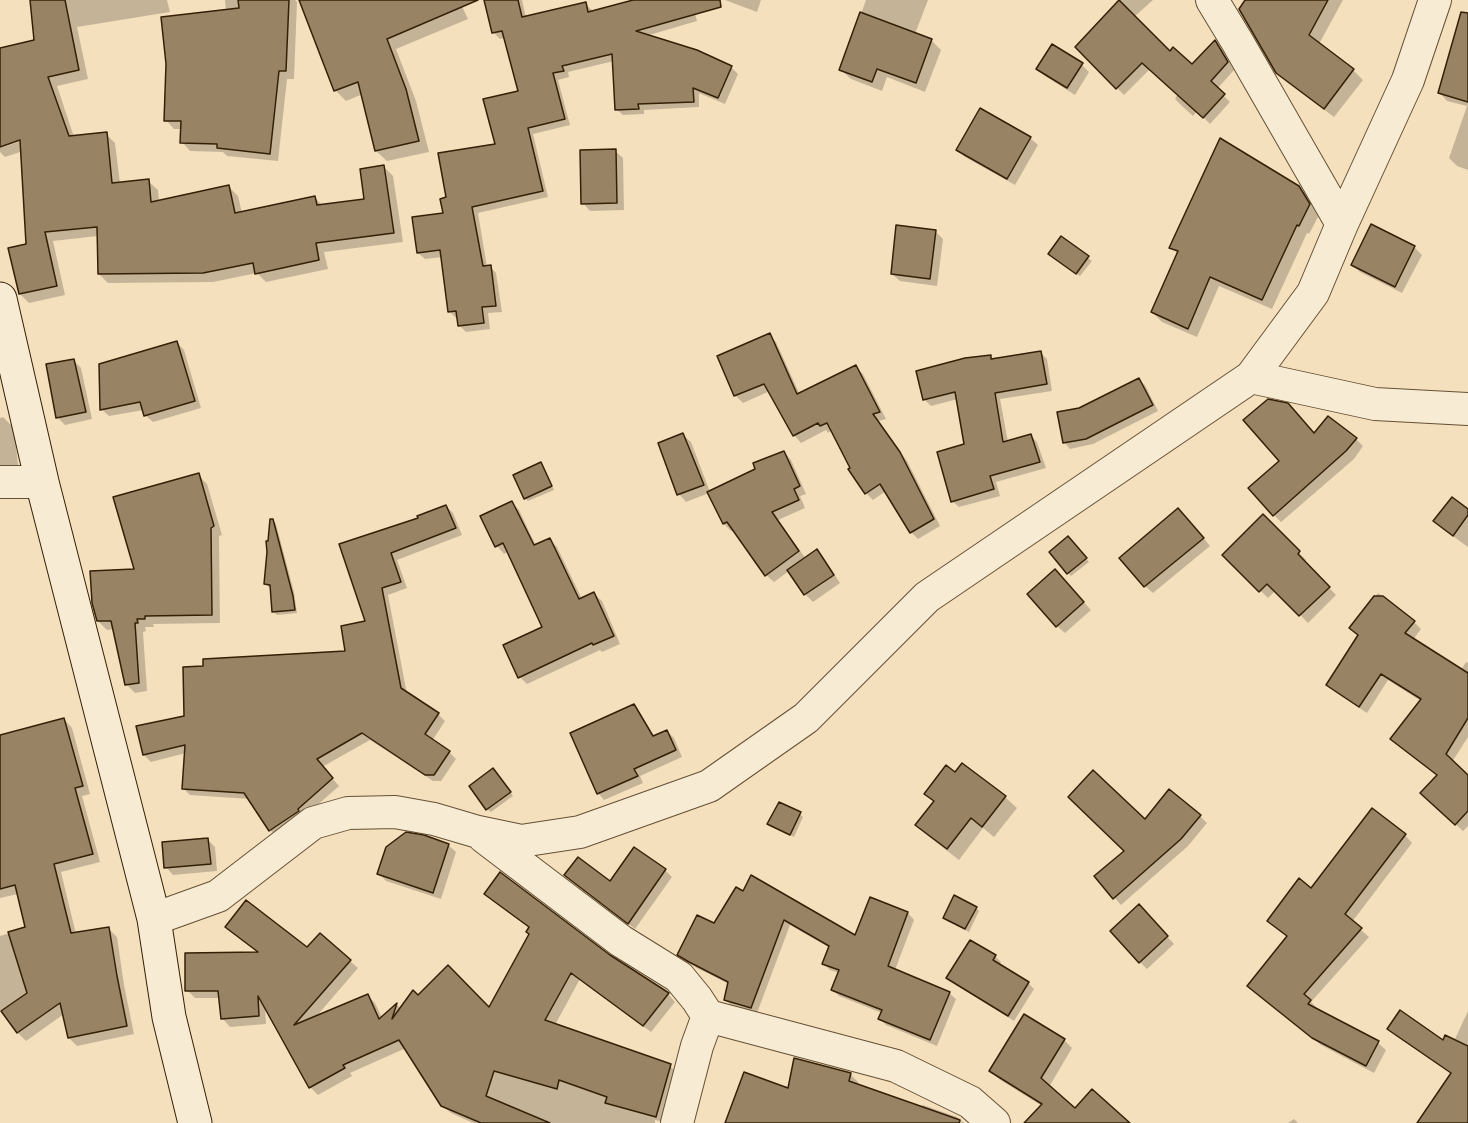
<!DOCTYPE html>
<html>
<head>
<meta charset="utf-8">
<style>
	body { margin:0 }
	canvas { display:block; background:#f5e0bd }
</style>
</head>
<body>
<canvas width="1468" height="1123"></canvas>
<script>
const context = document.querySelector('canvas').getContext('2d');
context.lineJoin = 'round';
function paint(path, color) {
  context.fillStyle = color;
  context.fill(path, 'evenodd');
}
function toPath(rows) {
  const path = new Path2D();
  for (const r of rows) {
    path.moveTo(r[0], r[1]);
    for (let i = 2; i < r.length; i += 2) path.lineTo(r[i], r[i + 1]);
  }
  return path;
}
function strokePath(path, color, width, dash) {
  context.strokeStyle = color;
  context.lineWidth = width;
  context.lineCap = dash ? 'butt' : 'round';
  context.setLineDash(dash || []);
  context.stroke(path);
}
const shadow = toPath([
	[31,0,167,0,170,12,77,27,88,79,57,86,74,137,106,134,115,143,120,183,148,181,158,190,159,202,229,187,238,196,242,213,315,198,323,206,366,200,384,167,393,176,403,242,324,252,328,269,266,282,257,273,213,282,108,283,99,274,98,236,53,241,65,295,29,303,20,294,28,245,23,151,5,157,0,152,0,148,28,139,27,136,0,145,0,49,36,42],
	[225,0,295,0,297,2,294,79,287,79,278,161,227,156,223,152,190,151,182,142,182,129,174,129,166,120,226,11],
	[300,0,459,0,468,19,396,49,416,101,429,152,387,161,376,151,363,94,346,101,335,90],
	[486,0,522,0,526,18,585,4,592,10,592,13,638,0,691,0,697,21,646,36,731,67,738,74,725,104,699,93,699,107,644,110,644,114,623,115,616,109,614,61,568,72,569,77,558,80,570,125,533,134,548,197,478,213,487,267,490,267,496,273,502,312,488,313,490,329,466,332,460,326,459,317,456,318,449,311,442,257,425,259,418,253,445,215,448,199,497,145,519,92,505,38,500,39,494,33],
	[725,0,761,0,757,12],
	[866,0,928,0,915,34,931,40,941,50,925,92,887,77,882,91,851,79,841,70],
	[1118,0,1153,0,1134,17,1170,53,1192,66,1216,43,1222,50,1234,70,1217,89,1230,102,1210,124,1197,111,1193,116,1182,106,1175,99,1178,94,1150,69,1124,95,1077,47,1119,1],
	[1244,0,1343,0,1319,44,1353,70,1363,80,1334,117,1287,82,1277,72,1246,1],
	[1468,27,1468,170,1457,166,1449,158,1467,106,1447,101,1440,93],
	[1082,65,1089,72,1075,95,1045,76,1037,69],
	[1030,138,1038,145,1015,185,965,157,958,150],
	[615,151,623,158,624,210,590,211,583,203],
	[1299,187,1309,197,1319,215,1309,234,1307,233,1272,309,1219,286,1197,337,1162,322,1152,312,1178,254,1171,247],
	[935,231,943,239,937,286,900,281,892,274],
	[1061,238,1092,261,1080,276,1053,257],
	[1414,247,1422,255,1402,293,1360,272,1352,265],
	[769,335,776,342,800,395,856,367,863,374,886,419,879,421,907,461,940,526,918,539,911,532,886,491,873,500,866,493,832,430,828,433,826,430,801,443,794,435,770,391,743,403,736,396,719,357],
	[176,342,184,350,201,408,153,422,145,415,144,410,109,416,101,409],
	[1040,352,1047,359,1052,391,1000,399,1008,442,1031,436,1037,442,1046,468,996,482,1000,496,959,507,952,501,965,445,958,399,931,406,925,400,917,372,990,357,993,360],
	[73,360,81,368,92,419,65,425,57,417],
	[1139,380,1145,385,1158,411,1093,444,1070,449,1065,443,1080,410],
	[3,417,14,428,19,473,0,475,0,418],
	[683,435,691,442,710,492,757,470,784,452,791,460,806,494,800,496,805,508,778,520,806,559,817,551,824,559,840,583,813,602,805,594,789,571,774,582,766,575,734,530,731,531,724,524,709,493,686,502,679,494,659,444],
	[1315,435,1356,439,1363,446,1354,459,1281,522,1274,515],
	[541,464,544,468,554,490,528,501,525,498],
	[198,475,207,484,222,535,219,536,220,623,153,624,154,627,145,627,146,631,143,632,147,691,135,693,126,684,115,629,107,630,98,621,136,571],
	[512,503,519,510,536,546,550,540,557,547,582,599,594,594,602,601,620,644,602,652,600,650,527,684,520,677,544,627,509,551,504,554,497,546],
	[446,506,453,513,462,535,397,560,407,588,388,595,407,694,438,714,445,721,432,741,449,752,456,759,441,781,433,781,370,740,322,767,339,786,304,817,277,837,270,830,250,799,190,795,183,788,186,753,151,762,144,755,186,717,347,652,367,623,341,545,420,519],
	[1468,511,1468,547,1443,529,1435,521],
	[1263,516,1306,560,1304,562,1336,595,1308,623,1276,590,1268,598,1224,555],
	[1186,517,1210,546,1153,593,1145,586],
	[273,520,276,524,294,592,297,613,277,615,273,611,271,587,269,587,266,584],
	[1071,541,1089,562,1071,576,1068,573],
	[1062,579,1091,610,1065,633,1057,626],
	[1378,593,1414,622,1421,629,1413,640,1461,670,1466,662,1468,663,1468,737,1452,762,1468,777,1468,826,1463,831,1422,793,1438,776,1399,746,1392,739,1421,701,1388,680,1367,713,1335,692,1328,685,1359,636,1351,628],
	[634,706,640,713,654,737,667,731,674,738,682,757,640,776,643,783,604,800,598,793],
	[64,719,72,728,90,794,82,796,100,862,61,872,76,934,109,929,117,937,124,985,134,1034,77,1046,69,1038,64,1014,26,1041,18,1033,2,1010,0,1010,0,936,27,928,18,894,0,898,0,748],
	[497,773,513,796,491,812,487,809],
	[955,774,1005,797,1017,808,994,837,983,828,959,860,928,836,917,825,934,802,926,794],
	[800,814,803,817,794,837,773,827],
	[1200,816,1207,823,1188,846,1121,905,1096,877,1126,851,1146,821],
	[1405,835,1412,843,1352,922,1369,937,1311,1002,1317,1008,1316,1010,1378,1043,1386,1050,1374,1073,1321,1045,1256,993,1288,937,1269,921],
	[208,840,215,847,217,871,173,875,166,867],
	[448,845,456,852,441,899,386,881,378,873],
	[634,849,665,870,672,877,635,929,572,881,610,883],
	[737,889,856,937,870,899,908,913,914,920,895,970,949,993,956,999,937,1046,886,1025,880,1019,882,1013,839,996,833,990,839,973,830,970,824,964,830,948,790,925,757,1013,732,1006,725,1000,729,984,697,968,686,961,679,955,715,925],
	[486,894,609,957,668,994,675,1002,651,1032,580,979,555,1025,670,1066,678,1074,664,1122,655,1120,655,1123,473,1123,451,1113,442,1105,406,1048,350,1073,352,1076,318,1095,310,1087,265,1006,266,1024,230,1027,223,1019,220,998,195,998,187,990,260,953,307,949,350,961,358,968,315,1018,367,995,375,1003,382,1018,397,1005,401,1009,418,997,489,1009,530,934,530,928,494,901],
	[976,908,979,911,969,932,948,921,945,918],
	[1146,914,1174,944,1147,969,1140,962],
	[995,956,1001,962,999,966,1028,983,1034,989,1014,1021,954,983,948,977],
	[1468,1011,1468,1123,1419,1123,1452,1074,1396,1036,1389,1029,1444,1042,1454,1041],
	[1024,1016,1064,1040,1072,1048,1049,1087,1075,1110,1127,1123,1026,1123,1042,1106,999,1079,991,1071],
	[850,1074,858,1082,858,1085,922,1108,923,1105,957,1117,964,1123,729,1123,789,1090],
	[1294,1119,1298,1123,1288,1123]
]);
const building = toPath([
	[30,0,65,0,79,70,48,77,69,136,107,132,112,183,149,179,151,202,229,185,235,213,315,196,317,205,364,199,360,169,384,165,394,233,316,243,319,260,255,274,253,263,203,273,98,274,97,227,45,232,57,286,19,294,8,248,26,244,20,140,0,147,0,48,34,40,30,0],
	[238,0,289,0,286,71,279,71,270,154,217,148,217,144,180,143,181,121,164,121,166,64,161,17,239,8,238,0],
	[299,0,478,0,387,39,406,89,419,141,375,151,358,82,334,91,299,0],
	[484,0,518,0,522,17,586,2,588,12,633,0,720,0,721,7,636,31,697,50,732,66,718,98,693,88,694,102,638,104,639,109,615,110,612,54,562,66,564,71,553,73,565,119,528,128,543,191,472,207,483,266,491,265,496,306,482,307,484,323,458,326,456,311,448,312,440,250,417,253,412,217,443,213,440,199,446,197,438,153,495,144,483,99,518,91,502,31,492,33,484,0],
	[1119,0,1170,51,1173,47,1192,64,1215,40,1228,62,1211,81,1225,94,1203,118,1142,63,1116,89,1075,47,1119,0],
	[1245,0,1328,0,1309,35,1354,69,1324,109,1276,73,1239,9,1245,0],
	[860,12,932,39,916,83,877,69,872,82,839,70,860,12],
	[1461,12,1468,13,1468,102,1438,93,1461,12],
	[1052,44,1083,63,1067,88,1036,69,1052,44],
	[980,108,1031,137,1007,179,956,150,980,108],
	[1220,138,1299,186,1310,204,1299,226,1297,225,1262,300,1210,277,1188,329,1151,312,1178,251,1169,248,1220,138],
	[616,149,617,203,581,204,580,150,616,149],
	[1371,224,1415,246,1395,287,1351,265,1371,224],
	[896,225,936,230,930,279,891,274,896,225],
	[1061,236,1089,256,1076,274,1048,254,1061,236],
	[770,333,797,394,856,365,880,412,873,414,900,452,934,519,910,533,880,484,865,494,848,469,850,468,827,423,820,426,818,423,793,436,764,384,734,396,717,356,770,333],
	[177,341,195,401,144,416,140,402,100,410,99,364,177,341],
	[1041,351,1047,384,995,393,1003,442,1031,434,1040,462,990,476,994,489,951,502,937,452,964,444,955,392,923,400,916,371,965,358,991,355,991,359,1041,351],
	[74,359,86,412,56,418,46,364,74,359],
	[1139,378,1153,405,1086,439,1063,443,1057,412,1079,408,1139,378],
	[1268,399,1288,403,1314,433,1328,416,1357,438,1346,451,1273,516,1248,488,1279,461,1243,420,1268,399],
	[683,433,704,485,677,495,658,443,683,433],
	[784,451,800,486,794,489,799,500,772,512,799,551,765,576,727,522,723,524,707,492,755,469,753,463,784,451],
	[541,462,552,486,524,499,513,475,541,462],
	[199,473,214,526,211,528,212,615,145,616,145,619,137,619,138,623,135,623,139,683,125,685,111,621,97,621,92,603,90,571,134,569,113,497,199,473],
	[1452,497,1468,509,1468,515,1453,536,1433,521,1452,497],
	[512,501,534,545,550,538,579,599,594,592,614,636,593,645,592,643,518,678,503,645,542,627,503,543,495,547,480,516,512,501],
	[446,505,456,528,391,553,401,582,382,588,401,688,439,713,425,734,450,751,434,775,425,775,362,733,317,759,333,778,298,809,299,811,269,831,244,793,182,789,185,745,143,755,136,726,184,716,183,667,203,666,203,659,345,651,341,626,365,621,339,544,418,518,417,516,446,505],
	[1178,508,1204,538,1144,587,1119,558,1178,508],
	[1263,514,1300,551,1298,554,1330,587,1299,616,1267,584,1259,592,1222,555,1263,514],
	[270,519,273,519,293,596,295,610,272,612,270,585,264,584,267,552,266,541,268,541,270,519],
	[1068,536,1087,558,1067,574,1049,552,1068,536],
	[817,549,834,575,804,595,787,570,817,549],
	[1055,569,1084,602,1056,627,1027,594,1055,569],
	[1374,596,1383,596,1415,621,1405,633,1468,673,1468,718,1446,754,1468,775,1468,811,1455,825,1420,793,1437,775,1390,739,1421,699,1381,674,1359,707,1326,685,1358,635,1349,628,1374,596],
	[634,704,653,736,667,730,676,750,634,769,638,776,597,794,570,733,634,704],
	[64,718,83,786,75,788,93,854,54,864,71,933,109,927,117,976,127,1026,68,1038,60,1003,17,1033,1,1011,27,993,8,932,25,927,15,885,0,889,0,735,64,718],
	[962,763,1006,796,982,827,971,818,947,849,915,825,934,801,924,794,946,765,955,772,962,763],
	[493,768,511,792,486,810,469,786,493,768],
	[1093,770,1145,819,1169,789,1201,815,1181,839,1113,899,1094,876,1124,851,1068,797,1093,770],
	[779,802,801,812,790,835,767,824,779,802],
	[1372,808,1406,834,1345,914,1362,928,1304,994,1311,1000,1308,1004,1379,1041,1366,1066,1312,1038,1247,986,1287,936,1267,921,1299,878,1311,888,1372,808],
	[406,832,424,835,449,844,433,893,377,874,386,847,406,832],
	[208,838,211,864,164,868,162,842,208,838],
	[634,847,666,869,628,924,564,875,578,857,610,881,634,847],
	[500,872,610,955,669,993,643,1026,571,973,545,1020,671,1064,656,1117,605,1103,607,1097,559,1080,557,1089,494,1071,486,1096,550,1123,481,1123,441,1106,399,1040,343,1065,345,1068,309,1088,258,996,259,1016,221,1019,218,991,185,991,185,953,258,952,225,927,246,900,307,947,320,933,351,960,294,1025,368,994,379,1019,397,1003,392,1019,413,990,418,995,448,965,489,1007,529,934,526,932,529,927,484,894,500,872],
	[751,875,855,935,870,897,908,912,888,966,950,992,930,1040,878,1019,882,1010,831,990,839,970,822,964,829,946,784,920,751,1008,724,1000,728,982,689,962,677,955,697,915,714,923,736,887,743,891,751,875],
	[954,895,977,907,965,929,943,918,954,895],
	[1139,904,1168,936,1139,963,1110,931,1139,904],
	[970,940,996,955,993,960,1029,982,1008,1016,946,978,970,940],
	[1400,1010,1443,1040,1445,1035,1468,1046,1468,1123,1417,1123,1451,1073,1387,1029,1400,1010],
	[1024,1014,1065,1039,1041,1078,1075,1108,1092,1089,1130,1123,1024,1123,1042,1104,989,1071,1024,1014],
	[794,1058,851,1073,849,1081,960,1120,959,1123,725,1123,744,1072,788,1088,794,1058]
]);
const minor = toPath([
	[1212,0,1238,43,1342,224],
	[1251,377,1375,404,1468,409],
	[0,482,42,482],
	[484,837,621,941,679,977,697,999,708,1016,697,1046,677,1123],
	[154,919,218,896,313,823,348,813,395,812,434,819,478,832,521,841,580,832,709,786,806,718,927,597,1251,377,1313,293,1342,224,1408,80,1435,0],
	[708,1016,896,1066,970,1102,994,1123]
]);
const secondary = toPath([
	[0,299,42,482,154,919,169,1017,195,1123]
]);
paint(shadow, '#0003');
paint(building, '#988465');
strokePath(building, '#342006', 1.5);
strokePath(minor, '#645034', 34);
strokePath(secondary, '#342006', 35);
strokePath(minor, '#f8ebd4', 32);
strokePath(secondary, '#f8ebd4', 33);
</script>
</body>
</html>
